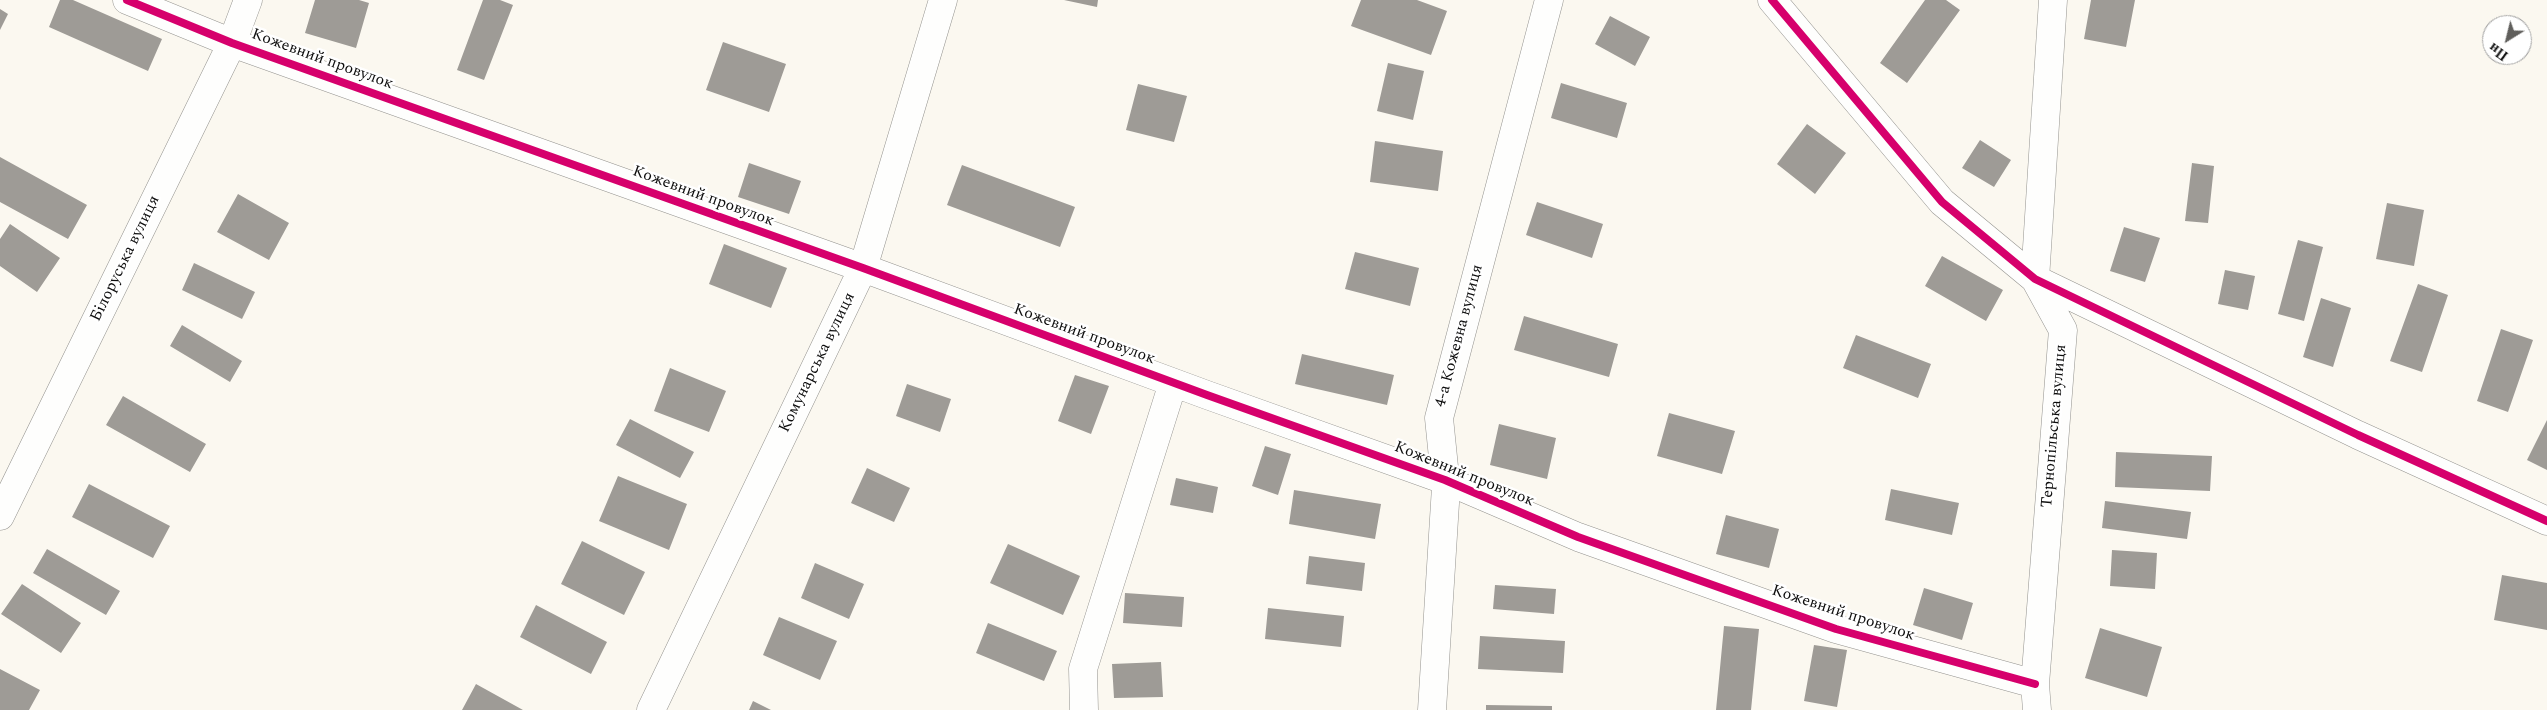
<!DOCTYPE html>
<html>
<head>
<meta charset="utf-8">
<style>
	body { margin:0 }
	#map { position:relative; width:2547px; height:710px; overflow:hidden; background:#fbf8f0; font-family:Spectral,serif }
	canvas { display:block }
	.north { position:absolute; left:2482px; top:15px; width:50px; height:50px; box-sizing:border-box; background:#fff; border:1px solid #9e9e9e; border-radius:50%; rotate:216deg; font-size:14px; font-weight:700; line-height:20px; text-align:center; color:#0d0d0d }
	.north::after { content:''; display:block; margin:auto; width:18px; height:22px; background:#605f5c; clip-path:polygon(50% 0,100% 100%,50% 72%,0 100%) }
</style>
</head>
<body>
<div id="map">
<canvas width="2547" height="710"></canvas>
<div class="north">Пн</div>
</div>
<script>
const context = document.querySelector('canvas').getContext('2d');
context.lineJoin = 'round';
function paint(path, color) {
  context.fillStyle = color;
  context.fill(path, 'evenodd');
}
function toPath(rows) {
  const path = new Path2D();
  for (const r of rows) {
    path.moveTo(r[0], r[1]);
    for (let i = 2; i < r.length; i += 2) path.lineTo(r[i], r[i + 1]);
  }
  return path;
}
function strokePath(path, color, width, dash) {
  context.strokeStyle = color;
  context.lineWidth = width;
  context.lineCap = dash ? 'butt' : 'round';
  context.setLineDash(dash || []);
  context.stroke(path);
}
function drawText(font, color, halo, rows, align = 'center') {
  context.font = font + ' Spectral,serif';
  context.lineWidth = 5;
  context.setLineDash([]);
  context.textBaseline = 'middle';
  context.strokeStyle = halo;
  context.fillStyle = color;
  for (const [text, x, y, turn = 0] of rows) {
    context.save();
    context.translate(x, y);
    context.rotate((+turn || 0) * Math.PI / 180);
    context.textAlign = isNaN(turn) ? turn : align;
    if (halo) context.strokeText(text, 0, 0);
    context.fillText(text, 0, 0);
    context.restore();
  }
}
const building = toPath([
	[60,0,73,0,162,39,148,71,49,27],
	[315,0,359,0,369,3,356,48,305,33],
	[483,0,500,0,513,5,484,80,457,70],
	[1064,0,1098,0,1097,7],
	[1361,0,1417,0,1447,11,1431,55,1351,26],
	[1925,0,1946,0,1960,10,1907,83,1880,63],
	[2091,0,2135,0,2126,47,2084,39],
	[0,9,8,14,0,30],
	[1610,16,1650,37,1635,66,1595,44],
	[723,42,786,64,769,112,706,90],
	[1388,63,1424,71,1413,120,1377,111],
	[1561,83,1627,103,1617,138,1551,118],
	[1138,84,1187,96,1174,142,1126,130],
	[1807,124,1846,153,1815,194,1777,164],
	[1980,140,2011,160,1994,187,1962,168],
	[1375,141,1443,151,1438,191,1370,182],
	[0,157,87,205,68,239,0,202],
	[749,163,801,181,789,214,738,197],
	[2192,163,2214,166,2208,223,2185,221],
	[962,165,1075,207,1060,247,947,205],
	[238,194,289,223,269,260,217,232],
	[1537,202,1603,224,1592,258,1526,235],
	[2387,203,2424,210,2414,266,2376,259],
	[10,224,60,258,37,292,0,266,0,239],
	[2124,227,2160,238,2145,282,2110,271],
	[2298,240,2323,247,2304,321,2278,314],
	[724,244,787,268,771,308,709,284],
	[1355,252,1419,268,1410,306,1345,289],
	[1942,256,2003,290,1986,321,1925,286],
	[194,263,255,292,242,319,182,290],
	[2225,270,2255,276,2248,310,2218,304],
	[2418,284,2448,295,2422,372,2390,361],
	[2321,298,2351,308,2333,367,2303,357],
	[1524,316,1618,344,1609,377,1514,350],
	[182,325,242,361,230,382,170,346],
	[2501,329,2533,340,2508,412,2477,401],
	[1856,335,1931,364,1918,398,1843,368],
	[1302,354,1394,375,1387,405,1295,384],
	[670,368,726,391,709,432,654,411],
	[1075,375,1109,386,1091,434,1058,421],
	[907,384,951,399,940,432,896,416],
	[123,396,206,444,190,472,106,425],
	[1669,413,1735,431,1722,474,1657,456],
	[630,419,694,452,680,478,616,445],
	[2547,420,2547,470,2527,460],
	[1499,424,1556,438,1547,479,1490,465],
	[1265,446,1291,454,1278,495,1252,486],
	[2116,452,2212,456,2210,491,2115,487],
	[867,468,910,488,894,522,851,503],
	[618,476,687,504,669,550,599,521],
	[1176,478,1218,487,1213,513,1170,505],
	[89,484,170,526,153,558,72,517],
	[1891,489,1959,503,1952,535,1885,520],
	[1294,490,1381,504,1375,539,1289,524],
	[2105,501,2191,512,2187,539,2102,528],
	[1726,515,1779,529,1769,568,1716,554],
	[582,541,645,572,624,615,561,584],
	[1008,544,1080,576,1063,615,990,583],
	[47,549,120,591,106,615,33,573],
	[2112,550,2157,553,2155,589,2110,586],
	[1309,556,1365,563,1362,591,1306,584],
	[815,563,864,584,849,619,801,598],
	[2502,575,2547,583,2547,630,2494,620],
	[22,584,81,623,61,653,1,614],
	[1495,585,1556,589,1554,614,1493,609],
	[1924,588,1973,603,1962,640,1913,625],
	[1125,593,1184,597,1182,627,1123,623],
	[536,605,607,642,591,674,520,637],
	[1268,608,1344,616,1341,647,1265,639],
	[779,617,837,641,820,680,763,655],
	[988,623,1057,651,1044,681,976,653],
	[1724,626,1759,629,1751,710,1716,710],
	[2100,628,2162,647,2147,697,2085,678],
	[1480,636,1565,641,1563,673,1478,669],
	[1814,645,1847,650,1837,707,1804,701],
	[1161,662,1163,697,1114,698,1112,664],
	[0,669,40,690,29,710,0,710],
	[476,684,523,710,462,710],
	[753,701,771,710,749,710],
	[1486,705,1552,706,1552,710,1486,710]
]);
const street = toPath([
	[127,0,232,43,863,268,1207,395,1445,480,1578,537,1836,629,2035,684],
	[1772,0,1942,202,2035,279,2358,435,2547,521],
	[0,516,232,43,248,0],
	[651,710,863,268,943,0],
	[1084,710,1083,669,1173,383],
	[1432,710,1446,487,1439,418,1549,0],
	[2037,710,2035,684,2063,330,2035,279,2053,0]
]);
const cycleway = toPath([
	[127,0,232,43,863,268,1207,395,1445,480,1578,537,1836,629,2035,684],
	[1772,0,1942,202,2035,279,2358,435,2547,521]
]);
const streetNames = [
	["Кожевний провулок",322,60,20],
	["Кожевний провулок",703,197,20],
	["Білоруська вулиця",126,259,-64],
	["Кожевний провулок",1084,335,20],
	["4-а Кожевна вулиця",1460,336,-75],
	["Комунарська вулиця",818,363,-64],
	["Тернопільська вулиця",2055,426,-85],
	["Кожевний провулок",1464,475,22],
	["Кожевний провулок",1843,614,18]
];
paint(building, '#9e9b96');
strokePath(street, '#94938f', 29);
strokePath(street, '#fefefd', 28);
strokePath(cycleway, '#d6006c', 8);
drawText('16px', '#0d0d0d', '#fff', streetNames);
</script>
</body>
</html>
